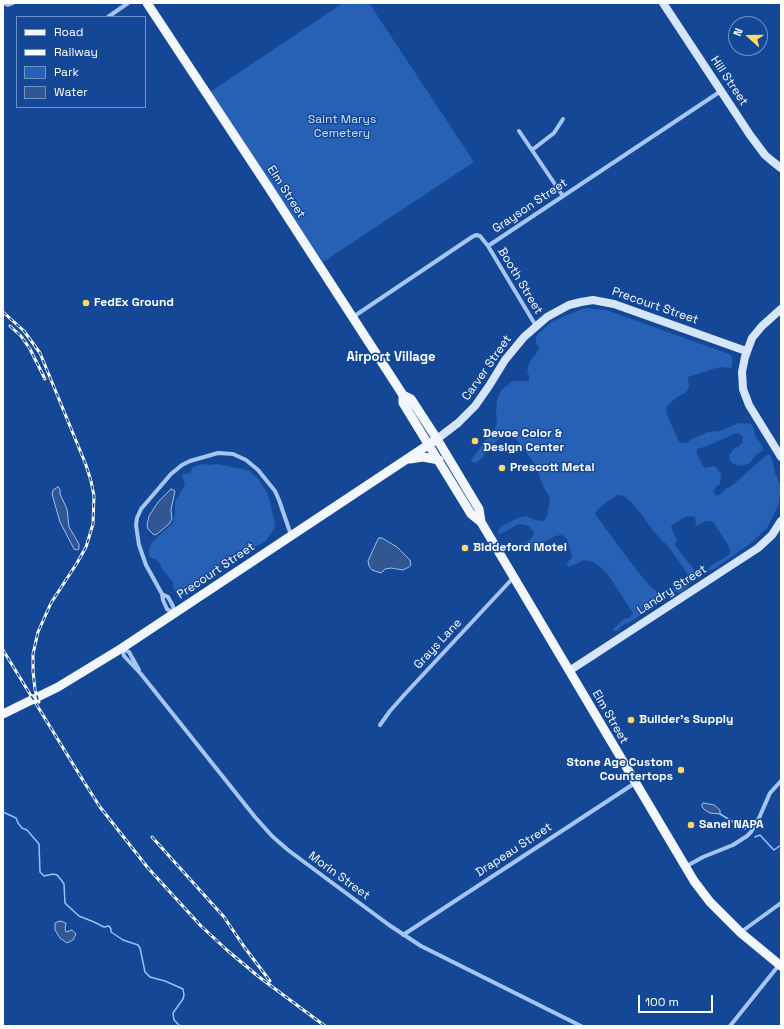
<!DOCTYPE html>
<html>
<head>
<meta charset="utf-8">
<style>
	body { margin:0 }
	#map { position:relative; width:784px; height:1029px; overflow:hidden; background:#144897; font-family:"Space Grotesk",sans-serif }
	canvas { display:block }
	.frame { position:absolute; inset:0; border:4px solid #fff; pointer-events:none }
	.legend { position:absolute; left:16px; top:16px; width:130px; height:92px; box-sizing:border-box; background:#144897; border:1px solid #7291c1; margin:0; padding:5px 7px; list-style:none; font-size:12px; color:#fff }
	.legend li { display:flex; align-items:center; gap:8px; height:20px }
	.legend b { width:20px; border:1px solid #7291c1 }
	.north { position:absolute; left:728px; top:16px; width:40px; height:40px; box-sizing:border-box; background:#144897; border:1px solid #7291c1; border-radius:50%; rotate:291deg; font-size:11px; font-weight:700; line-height:16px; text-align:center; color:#fff }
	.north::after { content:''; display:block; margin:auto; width:14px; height:18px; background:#ffda68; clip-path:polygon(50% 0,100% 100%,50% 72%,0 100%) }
	.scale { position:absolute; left:638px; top:995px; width:75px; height:18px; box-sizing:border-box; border:2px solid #fff; border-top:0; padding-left:5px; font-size:12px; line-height:14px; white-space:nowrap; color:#fff; -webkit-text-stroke:3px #144897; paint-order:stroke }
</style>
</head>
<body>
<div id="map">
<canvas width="784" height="1029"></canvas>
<div class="frame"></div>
<ul class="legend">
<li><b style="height:5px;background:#f2f6ff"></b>Road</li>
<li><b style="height:5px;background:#fff"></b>Railway</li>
<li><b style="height:11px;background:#2761b6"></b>Park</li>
<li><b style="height:11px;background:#325691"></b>Water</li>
</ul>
<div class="north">N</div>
<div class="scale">100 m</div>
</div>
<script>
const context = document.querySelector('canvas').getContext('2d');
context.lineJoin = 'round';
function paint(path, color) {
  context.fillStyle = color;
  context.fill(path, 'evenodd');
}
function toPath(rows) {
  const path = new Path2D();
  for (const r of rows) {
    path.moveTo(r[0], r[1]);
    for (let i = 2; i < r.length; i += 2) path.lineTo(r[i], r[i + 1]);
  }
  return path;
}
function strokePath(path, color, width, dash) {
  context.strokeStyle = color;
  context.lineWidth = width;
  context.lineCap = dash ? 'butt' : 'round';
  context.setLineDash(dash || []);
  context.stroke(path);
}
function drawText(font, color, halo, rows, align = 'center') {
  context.font = font + ' "Space Grotesk",sans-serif';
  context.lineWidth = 3;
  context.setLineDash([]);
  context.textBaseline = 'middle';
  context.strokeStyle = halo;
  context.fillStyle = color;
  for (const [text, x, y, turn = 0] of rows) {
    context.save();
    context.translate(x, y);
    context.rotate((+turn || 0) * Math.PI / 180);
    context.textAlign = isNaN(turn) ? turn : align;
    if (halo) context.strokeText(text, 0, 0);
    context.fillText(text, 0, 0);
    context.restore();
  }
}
const green = toPath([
	[343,3,369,3,474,162,323,262,210,92],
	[585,308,606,310,729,354,732,357,732,367,728,368,723,367,716,368,688,377,689,388,685,393,676,398,666,407,667,415,679,442,683,443,687,443,690,440,708,432,720,431,739,423,751,424,754,429,755,436,763,447,763,450,755,456,750,463,742,466,736,465,731,462,729,456,734,448,738,447,743,442,743,437,740,434,736,433,707,446,697,449,697,454,704,468,715,466,721,474,720,484,716,487,713,492,716,495,719,495,727,488,730,487,768,454,770,455,772,459,775,473,781,487,778,506,767,528,751,543,714,569,707,570,712,565,729,555,730,552,728,545,714,523,710,521,704,522,696,526,695,517,687,516,673,524,671,527,677,540,675,545,694,570,694,576,690,584,681,593,674,591,673,585,678,581,685,581,688,575,669,547,656,534,634,505,624,496,617,495,600,507,595,513,597,517,638,572,652,588,658,592,661,597,656,605,630,622,623,625,617,631,613,630,615,627,624,619,629,618,633,613,607,573,594,562,584,560,569,567,566,565,572,557,567,539,562,535,555,536,529,551,524,551,521,548,521,545,532,538,534,533,530,527,526,525,519,524,500,534,498,533,500,527,518,518,527,516,535,520,544,521,547,517,550,497,544,488,534,463,517,440,512,437,500,438,492,445,480,460,475,463,472,462,471,460,495,428,497,420,496,413,497,400,501,390,513,381,529,381,529,375,527,372,529,363,538,351,539,346,536,344,536,338,538,334,553,321],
	[202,464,210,465,217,464,247,470,250,471,259,480,268,494,275,524,274,529,266,541,251,549,238,559,226,562,200,578,198,584,192,591,185,595,178,595,174,590,173,582,162,569,160,563,155,559,149,557,149,550,151,543,173,523,175,513,175,502,185,485,182,476,183,474,190,473,193,467]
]);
const water = toPath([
	[58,487,60,489,60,494,67,509,69,527,79,544,79,549,77,550,74,549,60,522,52,494,53,490,58,487],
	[171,489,175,491,171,510,172,519,169,524,157,534,155,535,153,534,148,529,147,525,149,516,158,502,171,489],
	[379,538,382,538,397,547,410,560,411,565,409,567,403,570,391,568,385,569,381,573,372,570,369,566,368,561,377,541,379,538],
	[704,803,714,805,720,810,720,814,710,813,705,810,702,807,702,804,704,803],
	[60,921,66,923,65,929,66,932,72,930,76,934,73,940,67,943,60,938,55,930,55,923,60,921]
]);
const stream = toPath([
	[3,812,16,818,18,823,22,828,27,830,39,844,40,872,44,876,53,874,57,875,62,881,64,884,65,903,67,905,79,916,94,922,104,927,109,926,111,929,111,932,123,940,138,945,140,948,145,972,150,977,165,981,183,989,184,995,183,999,173,1013,174,1020,180,1026],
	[720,814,745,829],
	[755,837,760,835,771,847,774,850,781,845]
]);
const street = toPath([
	[3,3,8,5,13,3],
	[108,17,128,3],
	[519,131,563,196],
	[532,150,554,133,563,119],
	[488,246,536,326],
	[353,317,472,237,476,235,480,236,488,246,721,91],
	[162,594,163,600,167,609,173,613],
	[174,614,173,606,168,597,162,594,146,565,139,545,136,525,137,518,141,509,171,474,182,465,190,461,218,453,233,454,246,460,258,470,275,491,279,500,291,535],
	[122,648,124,656,141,674,255,817,272,836,288,850,389,925,421,946,581,1026],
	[123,649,129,652,139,670],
	[380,725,390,711,405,694,513,578],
	[685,867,703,857,733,845,747,836,751,832,759,818,770,793,781,781],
	[741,932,781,903],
	[403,935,635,783],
	[730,1026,779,965]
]);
const secondary = toPath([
	[663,3,750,135,765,155,772,161,781,168],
	[781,309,762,326,752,338,745,357,742,372,743,389,749,405,781,457],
	[437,439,458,423,475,406,489,386,505,360,524,337,547,317,569,305,581,302,593,300,614,304,746,351],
	[569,671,758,548,772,535,781,521]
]);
const primary = toPath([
	[147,3,267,185,403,395,403,403,471,514,481,522,694,881,710,902,741,933,781,966],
	[403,395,411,399,437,439,479,509,481,522],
	[410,459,423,457,439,460],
	[3,714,58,687,122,648,437,439]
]);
const rail = toPath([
	[3,312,24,331,40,353,86,465,91,481,94,496,93,524,86,547,77,563,51,603,38,632,33,654,33,671,35,690,39,702],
	[10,326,21,336,30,349,45,379],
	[3,650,84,782,100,807,148,868,201,926,228,951,259,977,325,1026],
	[152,837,224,917,245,948,270,981]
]);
const markers = [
	[86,303,4,"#ffda68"],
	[475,441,4,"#ffda68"],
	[502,468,4,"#ffda68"],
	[465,548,4,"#ffda68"],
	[631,720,4,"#ffda68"],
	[681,770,4,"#ffda68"],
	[691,825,4,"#ffda68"]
];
const streetNames = [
	["Hill Street",729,81,56],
	["Elm Street",286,192,57],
	["Grayson Street",530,206,-34],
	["Booth Street",520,281,59],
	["Precourt Street",655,306,19],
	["Carver Street",487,368,-55],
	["Precourt Street",216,571,-34],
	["Landry Street",672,590,-33],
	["Grays Lane",438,644,-47],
	["Elm Street",610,717,60],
	["Drapeau Street",514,850,-33],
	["Morin Street",339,876,36]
];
const parkNames = [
	["Saint Marys",342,120],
	["Cemetery",342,134]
];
const poiNames = [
	["FedEx Ground",94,303],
	["Devoe Color &",483,434],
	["Design Center",483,448],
	["Prescott Metal",510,468],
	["Biddeford Motel",473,548],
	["Builder's Supply",639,720],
	["Stone Age Custom",673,763,"right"],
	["Countertops",673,777,"right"],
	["Sanel NAPA",699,825]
];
const neighbourhoodNames = [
	["Airport Village",391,357]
];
paint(green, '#2761b6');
paint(water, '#325691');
strokePath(water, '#98c0f5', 1);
strokePath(stream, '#98c0f5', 1.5);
strokePath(street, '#a6c5f2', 4);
strokePath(secondary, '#d5e5fc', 8);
strokePath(primary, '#f2f6ff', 9);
strokePath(rail, '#fff', 3);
strokePath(rail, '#144897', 1.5, [4.5]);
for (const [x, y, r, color] of markers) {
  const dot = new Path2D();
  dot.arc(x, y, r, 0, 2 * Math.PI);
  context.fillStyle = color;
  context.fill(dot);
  strokePath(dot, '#144897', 1.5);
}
drawText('12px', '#fff', '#144897', streetNames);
drawText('12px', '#cee1fd', '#144897', parkNames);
drawText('bold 12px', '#fff', '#144897', poiNames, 'left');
drawText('bold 13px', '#fff', '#144897', neighbourhoodNames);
</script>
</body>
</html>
